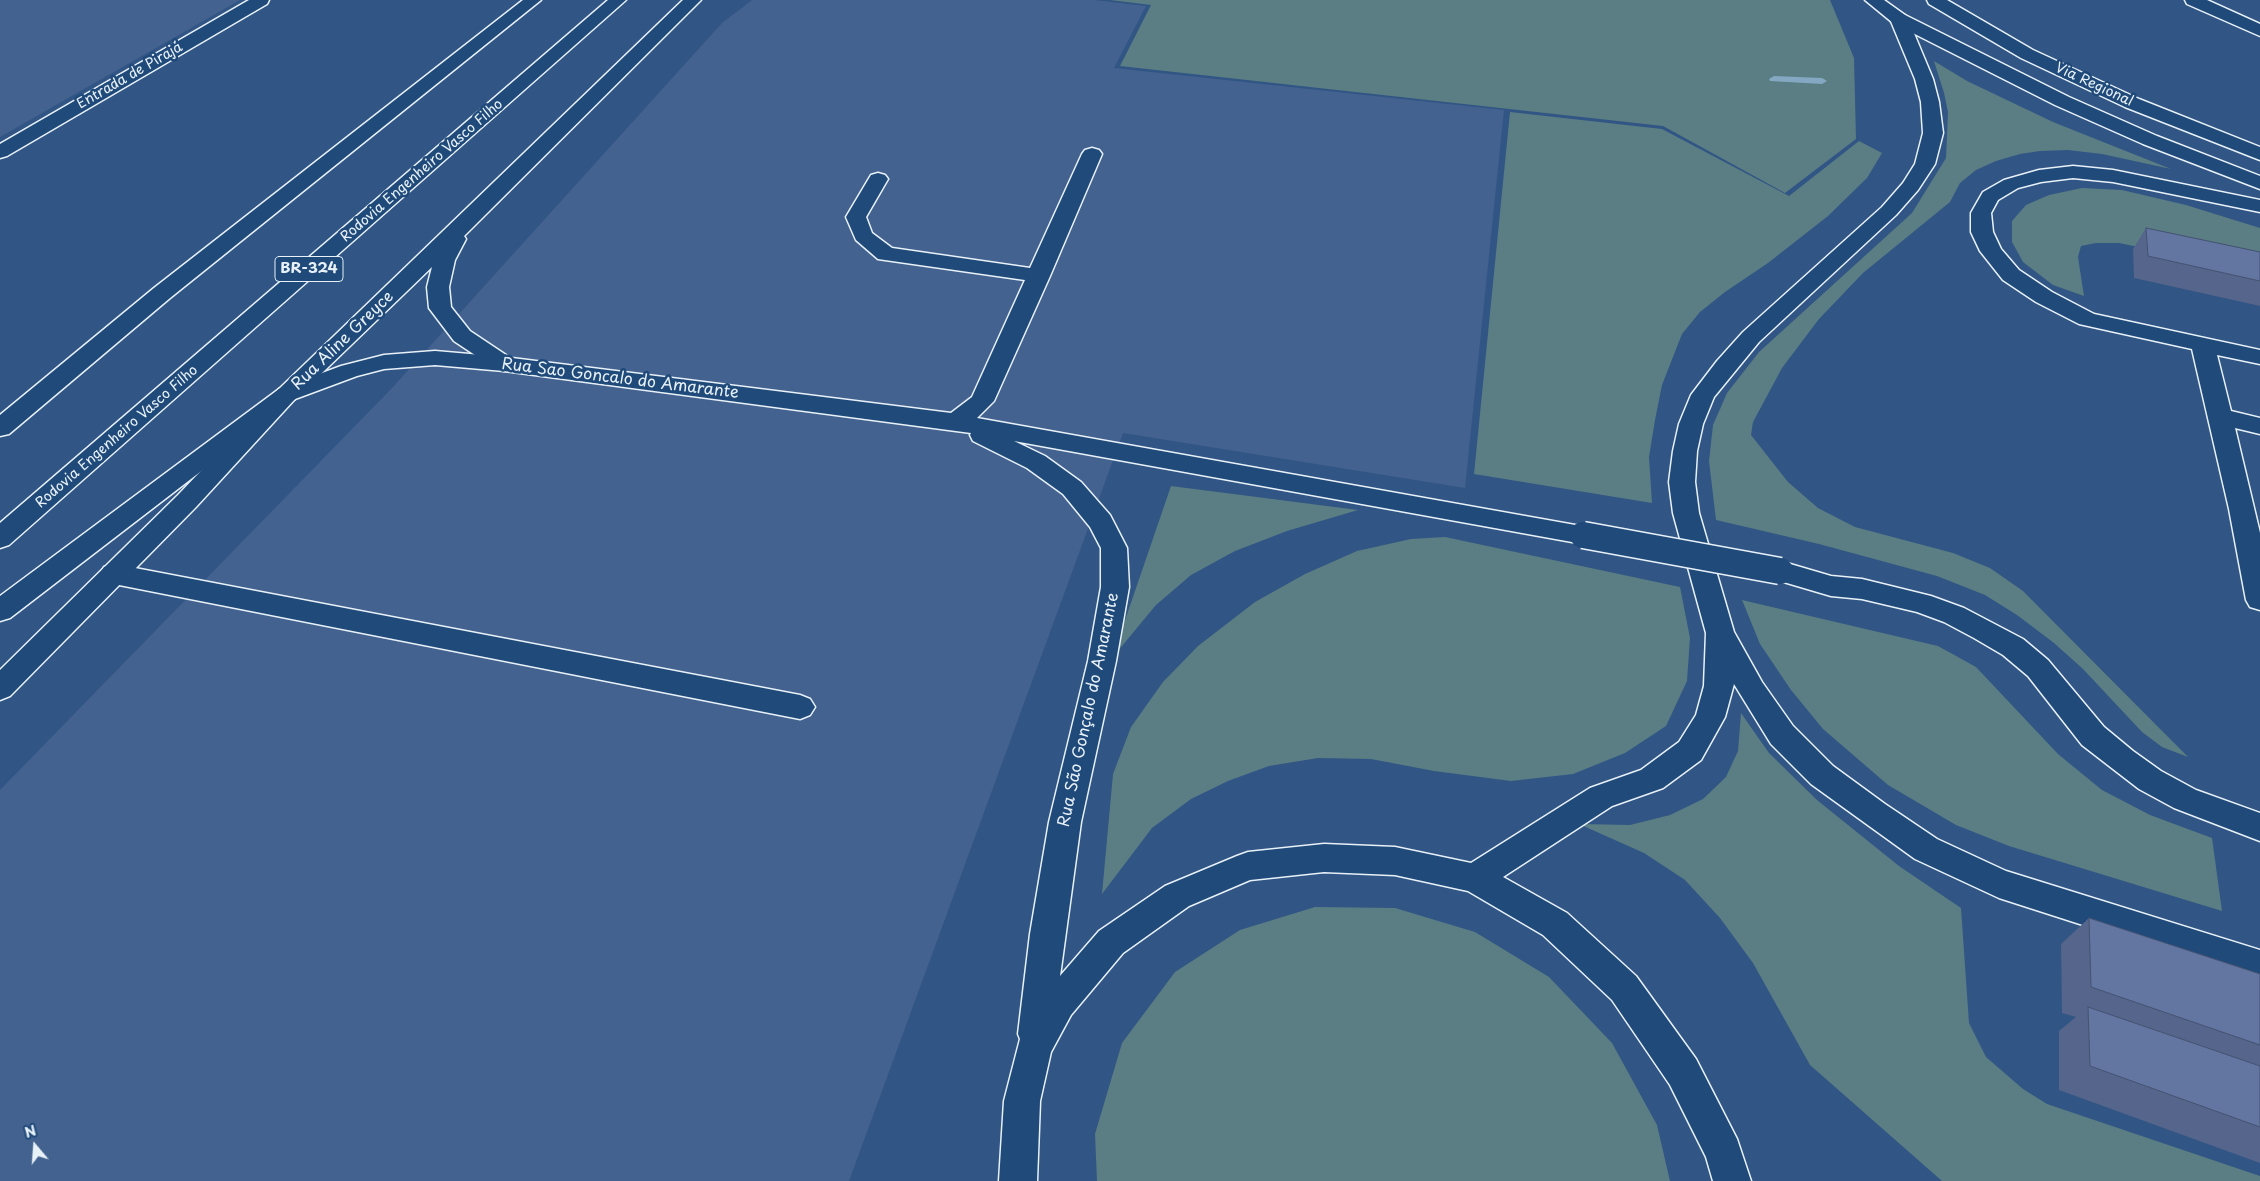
<!DOCTYPE html>
<html>
<head>
<meta charset="utf-8">
<style>
	body { margin:0 }
	#map { position:relative; width:2260px; height:1181px; overflow:hidden; background:#315584; font-family:"Playpen Sans",sans-serif }
	canvas { display:block }
	.north { position:absolute; left:10px; top:1121px; width:50px; height:50px; -webkit-text-stroke:4px #1f4a7a; paint-order:stroke; rotate:342deg; font-size:14px; font-weight:700; line-height:20px; text-align:center; color:#e8f1f8 }
	.north::after { content:''; display:block; margin:auto; width:18px; height:22px; background:#e8f1f8; clip-path:polygon(50% 0,100% 100%,50% 72%,0 100%) }
</style>
</head>
<body>
<div id="map">
<canvas width="2260" height="1181"></canvas>
<div class="north">N</div>
</div>
<script>
const context = document.querySelector('canvas').getContext('2d');
context.lineJoin = 'round';
function paint(path, color) {
  context.fillStyle = color;
  context.fill(path, 'evenodd');
}
function toPath(rows) {
  const path = new Path2D();
  for (const r of rows) {
    path.moveTo(r[0], r[1]);
    for (let i = 2; i < r.length; i += 2) path.lineTo(r[i], r[i + 1]);
  }
  return path;
}
function strokePath(path, color, width, dash) {
  context.strokeStyle = color;
  context.lineWidth = width;
  context.lineCap = dash ? 'butt' : 'round';
  context.setLineDash(dash || []);
  context.stroke(path);
}
function drawText(font, color, halo, rows, align = 'center') {
  context.font = font + ' "Playpen Sans",sans-serif';
  context.lineWidth = 5;
  context.setLineDash([]);
  context.textBaseline = 'middle';
  context.strokeStyle = halo;
  context.fillStyle = color;
  for (const [text, x, y, turn = 0] of rows) {
    context.save();
    context.translate(x, y);
    context.rotate((+turn || 0) * Math.PI / 180);
    context.textAlign = isNaN(turn) ? turn : align;
    if (halo) context.strokeText(text, 0, 0);
    context.fillText(text, 0, 0);
    context.restore();
  }
}
const built = toPath([
	[0,0,240,0,0,137],
	[752,0,1094,0,1146,6,1114,68,1504,110,1465,488,1123,433,849,1181,0,1181,0,790,393,387,722,23]
]);
const green = toPath([
	[1110,0,1830,0,1854,58,1856,139,1785,193,1663,126,1120,66,1151,5],
	[1934,61,1967,81,2053,122,2171,169,2102,154,2068,150,2040,151,2020,154,1996,161,1976,170,1960,183,1950,202,1863,273,1819,319,1782,368,1753,422,1751,435,1788,482,1818,508,1855,527,1953,553,1990,568,2023,591,2188,757,2162,747,2142,732,2083,669,2054,643,2017,615,1985,595,1937,576,1819,544,1716,520,1709,461,1713,425,1727,393,1759,352,1912,213,1946,158,1948,112,1944,93],
	[1510,112,1662,129,1789,196,1859,141,1882,153,1867,178,1828,216,1768,263,1725,292,1700,312,1682,334,1662,385,1655,420,1649,457,1652,503,1474,474],
	[2082,188,2122,190,2186,205,2260,228,2260,272,2119,243,2096,243,2081,246,2078,257,2084,296,2053,285,2023,262,2012,242,2012,221,2026,205,2049,195],
	[1171,486,1358,510,1287,531,1235,551,1191,575,1156,605,1112,658],
	[1445,537,1680,587,1690,638,1687,681,1666,726,1625,753,1573,774,1511,781,1434,771,1371,759,1318,758,1269,766,1228,781,1191,799,1152,828,1102,894,1113,774,1131,727,1163,682,1198,646,1255,602,1305,574,1357,551,1411,539],
	[1742,600,1938,646,1976,667,2058,754,2102,790,2150,815,2212,838,2222,911,2009,846,1956,825,1888,785,1823,729,1791,690,1760,644],
	[1741,713,1769,753,1817,800,1899,866,1961,908,1969,1023,1986,1057,2023,1089,2047,1104,2260,1176,2260,1181,1942,1181,1810,1065,1753,963,1720,918,1685,880,1644,853,1579,824,1630,825,1670,815,1703,799,1726,777,1738,751],
	[1315,907,1395,908,1475,932,1549,977,1612,1043,1657,1125,1670,1181,1097,1181,1095,1134,1122,1043,1175,972,1240,930]
]);
const stream = toPath([
	[1774,76,1822,78,1827,81,1822,84,1770,81,1769,79,1774,76]
]);
const minor = toPath([
	[249,0,269,0,267,4,7,156,0,158,0,144,249,0],
	[1899,14,1905,15,1908,19,1933,79,1939,102,1943,133,1935,164,1918,190,1896,215,1759,342,1714,397,1703,424,1697,451,1695,482,1699,513,1734,632,1762,682,1793,726,1833,766,1885,804,1937,839,2006,871,2260,950,2260,982,1999,898,1915,859,1811,784,1771,744,1734,684,1725,717,1701,760,1663,788,1612,806,1503,877,1567,913,1636,976,1696,1059,1737,1139,1751,1181,1713,1181,1706,1157,1670,1085,1612,1000,1543,935,1468,891,1395,875,1324,872,1250,880,1189,906,1123,953,1071,1015,1051,1052,1040,1101,1037,1181,999,1181,1004,1101,1020,1039,1018,1034,1030,934,1049,822,1088,661,1101,587,1101,548,1090,527,1063,494,1027,468,973,441,970,435,971,433,504,371,435,365,384,369,357,376,287,402,279,399,275,394,279,389,341,366,384,355,435,351,504,357,951,413,972,397,1025,280,878,259,856,240,846,217,871,175,878,173,885,175,888,179,866,217,872,233,892,248,1030,268,1082,154,1085,150,1092,148,1099,150,1102,154,1050,276,994,401,977,418,1592,528,1596,535,1592,542,1583,544,1014,441,1045,456,1081,482,1110,515,1127,548,1129,587,1116,661,1081,822,1060,976,1099,931,1165,886,1237,856,1248,852,1324,844,1395,847,1471,863,1590,788,1641,770,1679,742,1696,715,1704,686,1706,633,1673,513,1669,482,1673,451,1679,424,1691,395,1717,361,1743,332,1882,207,1903,183,1915,164,1923,133,1921,102,1915,79,1890,19,1893,15,1899,14],
	[2073,166,2113,170,2260,200,2260,212,2113,182,2073,178,2041,182,2018,188,1998,200,1991,213,1993,232,2001,249,2019,270,2052,292,2094,314,2260,350,2260,364,2217,355,2231,411,2260,418,2260,434,2235,428,2260,533,2260,610,2250,607,2246,600,2229,509,2192,349,2079,324,2036,302,2003,280,1980,251,1971,232,1971,213,1983,192,2004,180,2039,170,2073,166],
	[1780,561,1831,576,1862,579,1931,596,1964,608,2023,639,2048,660,2104,727,2133,751,2161,771,2196,790,2260,813,2260,841,2174,808,2139,789,2082,745,2028,676,2003,655,1974,638,1944,622,1917,612,1862,599,1831,596,1770,578,1766,571,1770,564,1780,561],
	[114,564,800,695,810,699,815,707,810,715,800,719,114,584,104,581,100,574,104,567,114,564]
]);
const major = toPath([
	[683,0,701,0,464,236,466,239,455,260,449,287,451,307,470,331,512,359,516,364,512,369,504,371,496,369,454,341,429,308,427,287,432,267,295,399,196,507,10,696,0,700,0,670,178,495,279,389,683,0],
	[1865,0,1884,0,1905,15,2069,97,2157,136,2260,176,2260,189,2143,144,2055,105,1893,23,1865,0],
	[1927,0,1947,0,2033,50,2139,99,2260,147,2260,160,2125,107,2021,58,1929,4,1927,0],
	[2185,0,2207,0,2260,24,2260,36,2187,4,2185,0]
]);
const highway = toPath([
	[523,0,541,0,170,298,9,434,0,436,0,415,154,288,523,0],
	[608,0,626,0,9,545,0,548,0,523,608,0],
	[287,386,295,389,299,394,295,399,10,618,0,621,0,596,279,389,287,386]
]);
const minorBridge = toPath([
	[1583,535,1780,571]
]);
const wall = toPath([
	[2146,228,2260,252,2260,306,2134,278,2133,249],
	[2089,918,2260,974,2260,1163,2059,1090,2059,1031,2076,1017,2062,1013,2061,944]
]);
const building = toPath([
	[2146,228,2260,252,2260,281,2148,256,2146,228],
	[2089,918,2260,974,2260,1045,2091,987,2089,918],
	[2088,1007,2260,1066,2260,1127,2090,1066,2088,1007]
]);
const farStreetnames = [
	["Entrada de Pirajá",130,76,-30],
	["Via Regional",2094,85,25],
	["Rodovia Engenheiro Vasco Filho",422,171,-41],
	["Rodovia Engenheiro Vasco Filho",117,437,-41]
];
const shields = [
	[309,269,68]
];
const shieldNames = [
	["BR-324",309,269]
];
const streetNames = [
	["Rua Aline Greyce",343,341,-44],
	["Rua Sao Goncalo do Amarante",620,379,7],
	["Rua São Gonçalo do Amarante",1089,710,-78]
];
paint(built, '#43628f');
paint(green, '#5a7e83');
paint(stream, '#84a7c2');
strokePath(minor, '#e8f1f8', 3);
strokePath(major, '#e8f1f8', 3);
strokePath(highway, '#e8f1f8', 3);
paint(minor, '#1f4a7a');
paint(major, '#1f4a7a');
paint(highway, '#1f4a7a');
strokePath(minorBridge, '#e8f1f8', 29, []);
strokePath(minorBridge, '#1f4a7a', 26);
paint(wall, '#55658b');
paint(building, '#6376a2');
strokePath(building, '#455371', 1);
drawText('14px', '#e8f1f8', '#1f4a7a', farStreetnames);
for (const [x, y, w] of shields) {
  const box = new Path2D();
  box.roundRect(x - w / 2, y - 12.5, w, 25, 4);
  context.fillStyle = '#1f4a7a';
  context.fill(box);
  strokePath(box, '#e8f1f8', 1);
}
drawText('bold 15px', '#e8f1f8', null, shieldNames);
drawText('16px', '#e8f1f8', '#1f4a7a', streetNames);
</script>
</body>
</html>
